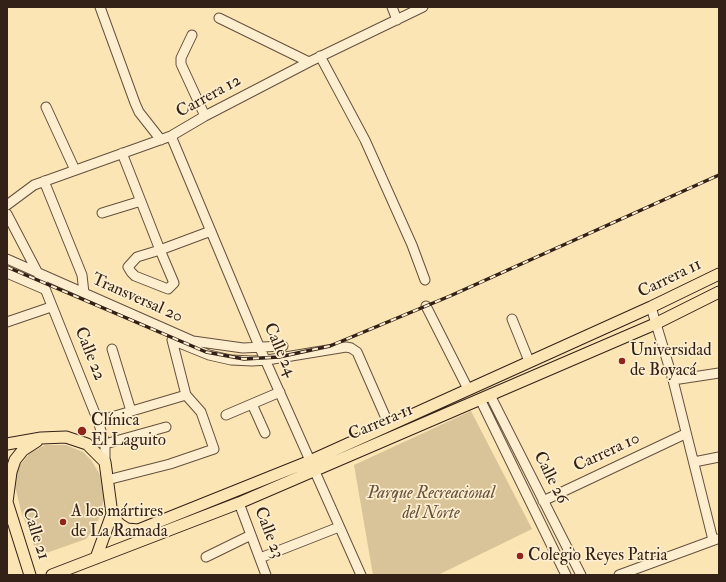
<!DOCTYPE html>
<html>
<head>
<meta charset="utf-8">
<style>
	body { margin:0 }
	#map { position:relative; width:726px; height:582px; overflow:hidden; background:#fbe5b4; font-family:"IM FELL Double Pica",serif }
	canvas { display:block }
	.frame { position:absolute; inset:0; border:8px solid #332017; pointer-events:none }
</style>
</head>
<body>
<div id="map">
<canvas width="726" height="582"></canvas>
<div class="frame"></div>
</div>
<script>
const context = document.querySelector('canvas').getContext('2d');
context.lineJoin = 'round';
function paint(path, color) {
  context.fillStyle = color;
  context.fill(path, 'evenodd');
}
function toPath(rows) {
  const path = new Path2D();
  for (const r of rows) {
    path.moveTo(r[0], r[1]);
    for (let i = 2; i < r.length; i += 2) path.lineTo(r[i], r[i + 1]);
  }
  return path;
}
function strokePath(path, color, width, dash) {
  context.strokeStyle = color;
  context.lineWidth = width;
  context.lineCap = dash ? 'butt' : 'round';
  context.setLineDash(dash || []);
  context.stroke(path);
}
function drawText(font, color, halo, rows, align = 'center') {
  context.font = font + ' "IM FELL Double Pica",serif';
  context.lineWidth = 3.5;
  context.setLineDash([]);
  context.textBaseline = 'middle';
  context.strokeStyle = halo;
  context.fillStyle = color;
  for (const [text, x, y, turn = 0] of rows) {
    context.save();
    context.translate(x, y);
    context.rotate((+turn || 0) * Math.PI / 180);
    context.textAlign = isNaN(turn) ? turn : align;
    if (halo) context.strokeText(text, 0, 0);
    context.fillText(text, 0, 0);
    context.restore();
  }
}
const green = toPath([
	[471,411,532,529,438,575,373,575,354,465],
	[45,445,66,445,83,452,91,460,99,473,106,492,97,525,86,539,38,556,21,511,15,486,16,470,30,453]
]);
const minor = toPath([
	[100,7,135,103,139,112,161,140],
	[392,7,397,20],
	[219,18,309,62],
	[192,35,181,58,181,64,205,116],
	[320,56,365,140,412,245,425,280],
	[46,107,75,170],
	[171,136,259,346,361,575],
	[122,153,160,250,174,283,168,289,135,276,131,272,128,267,137,257,160,250,211,231],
	[44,181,82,275,84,293],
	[7,205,34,185,171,136,205,116,309,62,423,7],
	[102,213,141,201],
	[7,214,42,281,98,421,105,444,105,462],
	[7,259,193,341,243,348,283,346],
	[7,273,44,289],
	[426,306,468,389],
	[651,307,673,380,713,540],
	[512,319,529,361],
	[7,322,51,307],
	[172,340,209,355,231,360,252,361,267,360,346,347,351,348,357,352,389,425],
	[112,349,131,411],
	[673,380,719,373],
	[490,395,581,575],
	[480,399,566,575],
	[252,404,265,433],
	[226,415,280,392],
	[98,421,186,395],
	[105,444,166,427],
	[694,462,719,457],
	[107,480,170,464,214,449,201,412,186,395,172,340],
	[543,501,685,434],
	[239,503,266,575],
	[206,557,251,535],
	[260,558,339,527],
	[619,575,717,539]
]);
const major = toPath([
	[7,444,41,438,66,437,87,444,105,462,112,514,119,524,127,529,138,530,310,461,651,307,719,274],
	[7,502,11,472,15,460,23,450,37,441],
	[7,502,30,575],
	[96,558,112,514],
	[52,575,239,503,655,324,719,292]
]);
const rail = toPath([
	[7,267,206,352,244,359,279,357,330,346,450,296,719,175]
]);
const markers = [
	[622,361,4,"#8f2418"],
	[82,431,5,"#8f2418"],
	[63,522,4,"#8f2418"],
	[520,556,4,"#8f2418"]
];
const streetNames = [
	["Carrera 12",209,97,-29],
	["Carrera 11",670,279,-26],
	["Transversal 20",137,299,24],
	["Calle 24",279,350,66],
	["Calle 22",89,354,68],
	["Carrera 11",381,423,-23],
	["Carrera 10",607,453,-25],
	["Calle 26",550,478,63],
	["Calle 23",268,533,69],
	["Calle 21",35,534,72]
];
const poiNames = [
	["Universidad",630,351],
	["de Boyacá",630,371],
	["Clínica",91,421],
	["El Laguito",91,441],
	["A los mártires",71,512],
	["de La Ramada",71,532],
	["Colegio Reyes Patria",528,556]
];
const parkNames = [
	["Parque Recreacional",431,494],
	["del Norte",431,514]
];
paint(green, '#d9c499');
strokePath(minor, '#65513e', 11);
strokePath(major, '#332017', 13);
strokePath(minor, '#fceece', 9);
strokePath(major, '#fbe5b4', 11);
strokePath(rail, '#332017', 3.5);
strokePath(rail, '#fceece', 2, [6]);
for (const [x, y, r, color] of markers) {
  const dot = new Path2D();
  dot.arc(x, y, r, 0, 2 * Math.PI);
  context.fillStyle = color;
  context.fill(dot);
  strokePath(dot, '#fceece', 1.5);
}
drawText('17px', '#332017', '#fceece', streetNames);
drawText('17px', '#332017', '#fceece', poiNames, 'left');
drawText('italic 17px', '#65513e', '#fceece', parkNames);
</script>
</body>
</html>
